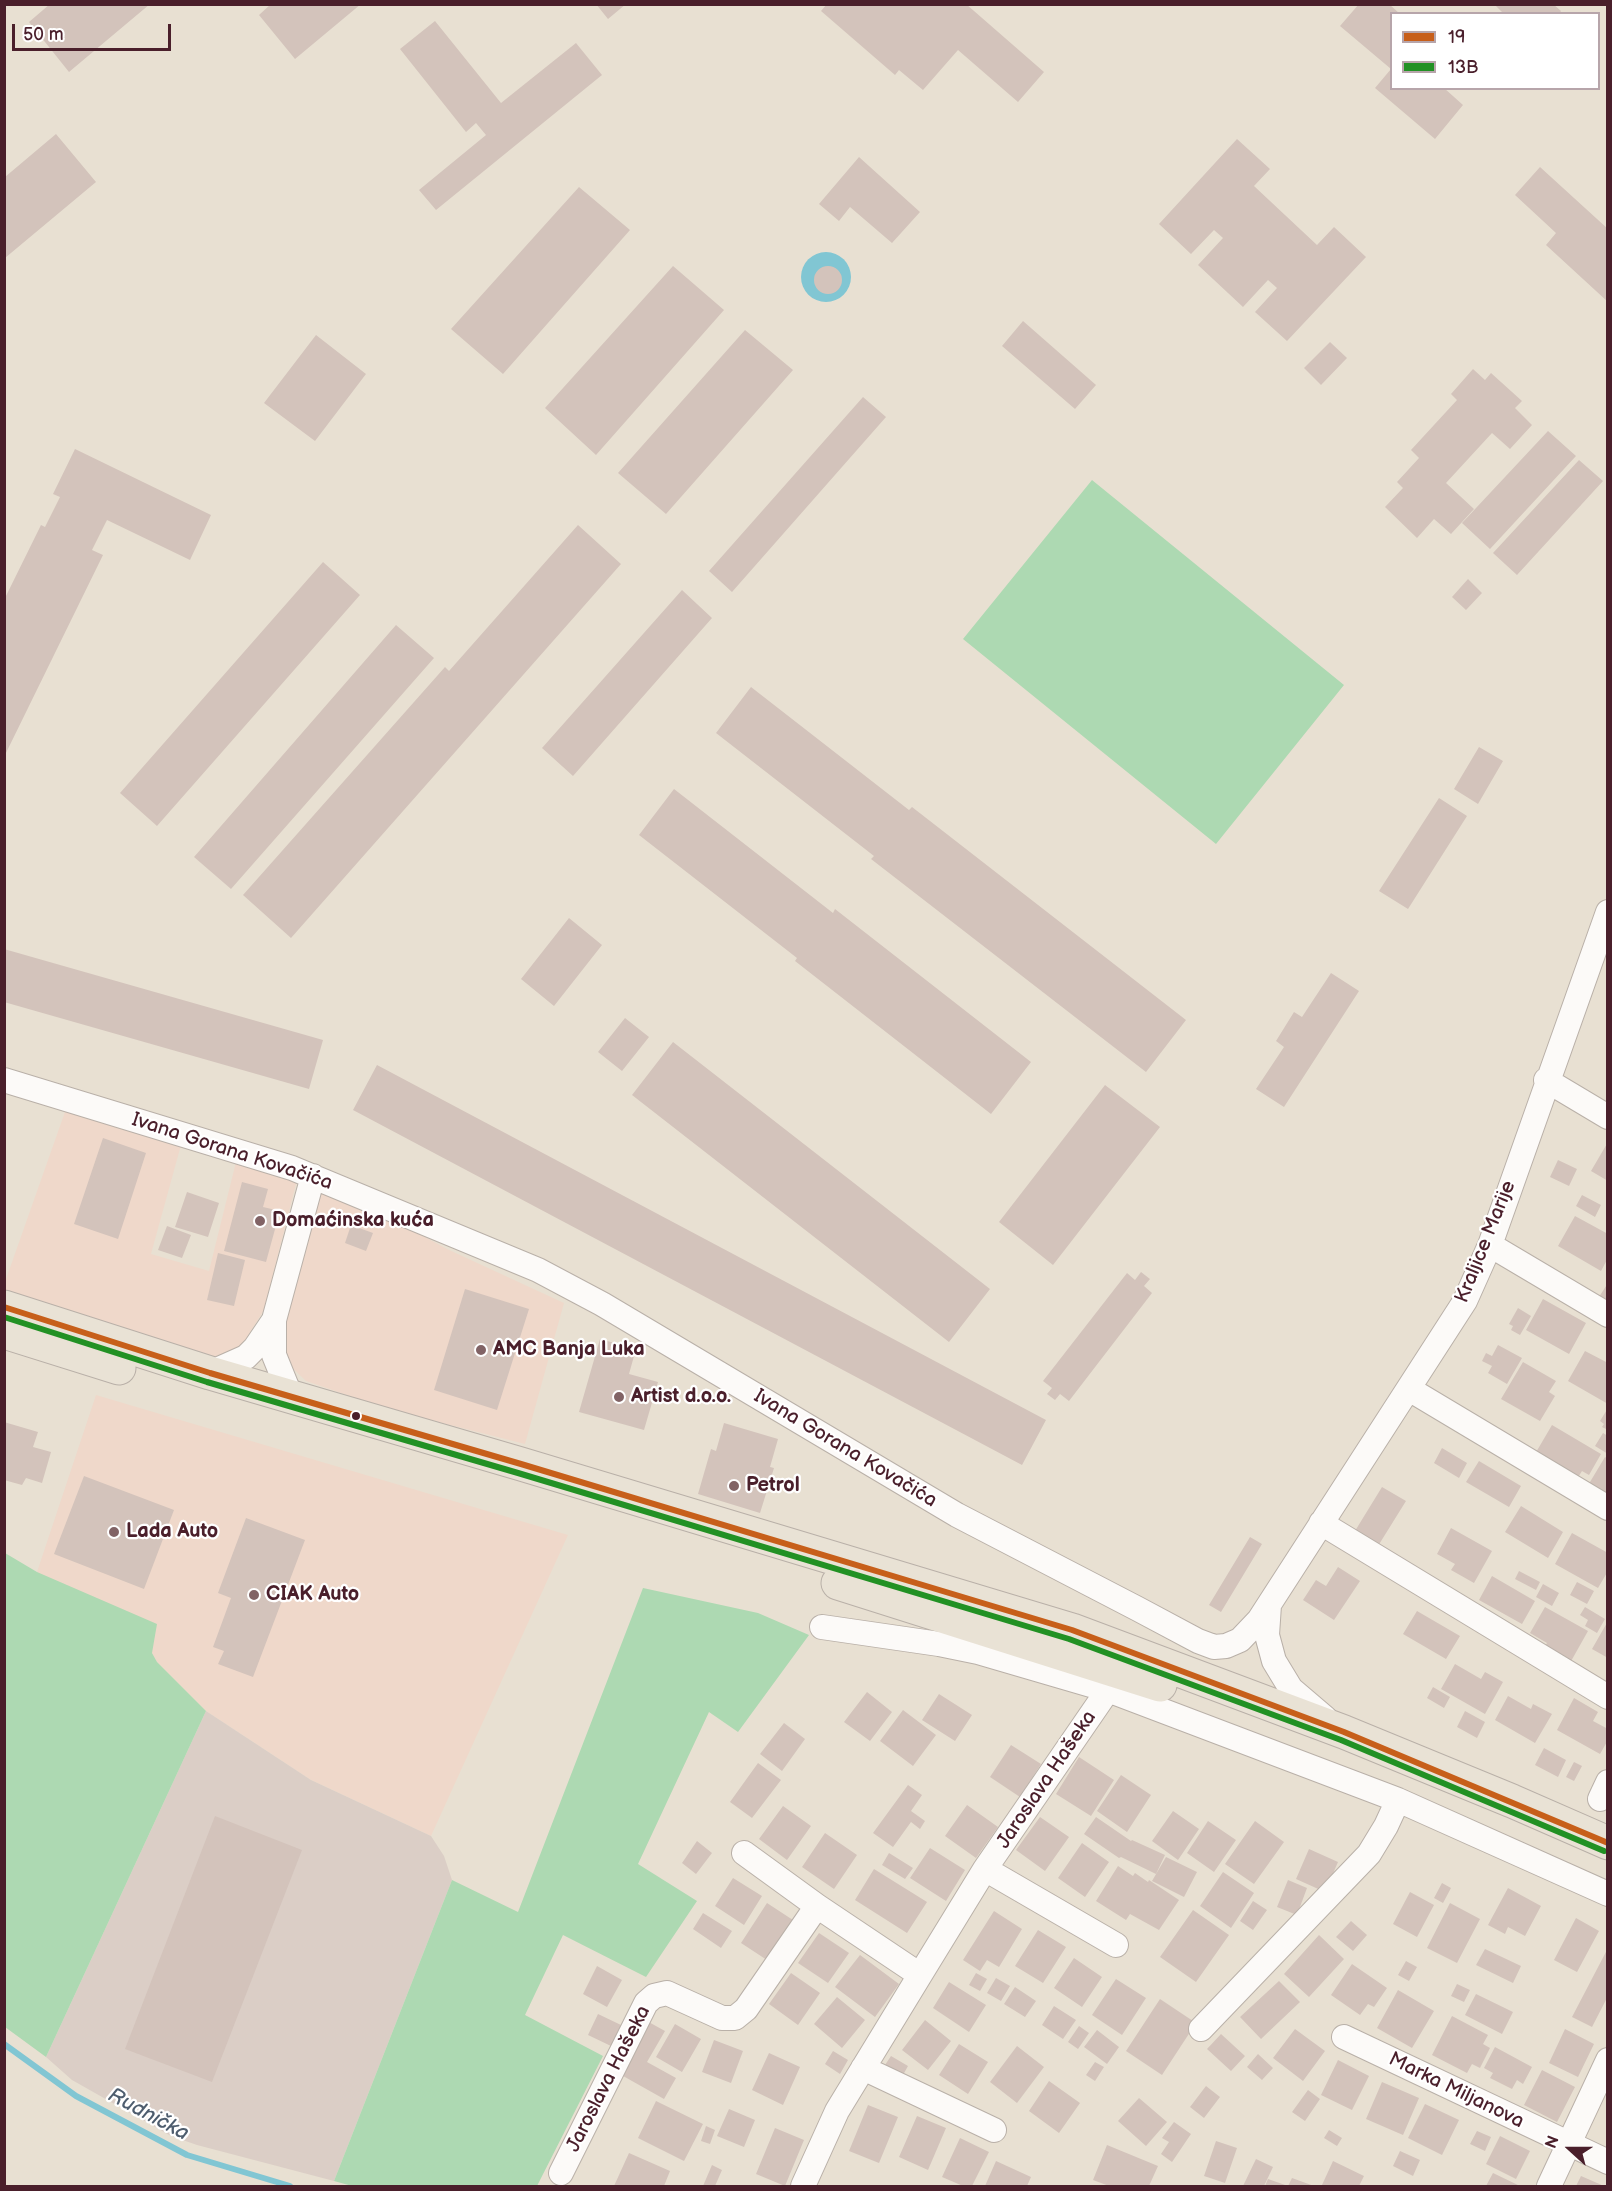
<!DOCTYPE html>
<html>
<head>
<meta charset="utf-8">
<style>
	body { margin:0 }
	#map { position:relative; width:1612px; height:2191px; overflow:hidden; background:#e8e0d2; font-family:"Balsamiq Sans",sans-serif }
	canvas { display:block }
	.frame { position:absolute; inset:0; border:6px solid #4a1f2b; pointer-events:none }
	.legend { position:absolute; left:1390px; top:12px; width:210px; height:78px; box-sizing:border-box; background:#fff; border:2px solid #b7a5aa; margin:0; padding:8px 10px; list-style:none; font-size:18px; color:#4a1f2b }
	.legend li { display:flex; align-items:center; gap:12px; height:30px }
	.legend b { width:30px; border:2px solid #b7a5aa }
	.north { position:absolute; left:1540px; top:2119px; width:60px; height:60px; -webkit-text-stroke:4px #fff; paint-order:stroke; rotate:291deg; font-size:16px; font-weight:700; line-height:24px; text-align:center; color:#4a1f2b }
	.north::after { content:''; display:block; margin:auto; width:21px; height:27px; background:#4a1f2b; clip-path:polygon(50% 0,100% 100%,50% 72%,0 100%) }
	.scale { position:absolute; left:12px; top:24px; width:159px; height:27px; box-sizing:border-box; border:3px solid #4a1f2b; border-top:0; padding-left:8px; font-size:18px; line-height:21px; white-space:nowrap; color:#4a1f2b; -webkit-text-stroke:4px #fff; paint-order:stroke }
</style>
</head>
<body>
<div id="map">
<canvas width="1612" height="2191"></canvas>
<div class="frame"></div>
<ul class="legend">
<li><b style="height:8px;background:#c75f1a"></b>19</li>
<li><b style="height:8px;background:#229124"></b>13B</li>
</ul>
<div class="north">N</div>
<div class="scale">50 m</div>
</div>
<script>
const context = document.querySelector('canvas').getContext('2d');
context.lineJoin = 'round';
function paint(path, color) {
  context.fillStyle = color;
  context.fill(path, 'evenodd');
}
function toPath(rows) {
  const path = new Path2D();
  for (const r of rows) {
    if (r.length === 3) {
      path.moveTo(r[0] + r[2], r[1]);
      path.arc(r[0], r[1], r[2], 0, 2 * Math.PI);
      continue;
    }
    path.moveTo(r[0], r[1]);
    for (let i = 2; i < r.length; i += 2) path.lineTo(r[i], r[i + 1]);
  }
  return path;
}
function strokePath(path, color, width, dash) {
  context.strokeStyle = color;
  context.lineWidth = width;
  context.lineCap = dash ? 'butt' : 'round';
  context.setLineDash(dash || []);
  context.stroke(path);
}
function drawText(font, color, halo, rows, align = 'center') {
  context.font = font + ' "Balsamiq Sans",sans-serif';
  context.lineWidth = 4.5;
  context.setLineDash([]);
  context.textBaseline = 'middle';
  context.strokeStyle = halo;
  context.fillStyle = color;
  for (const [text, x, y, turn = 0] of rows) {
    context.save();
    context.translate(x, y);
    context.rotate((+turn || 0) * Math.PI / 180);
    context.textAlign = isNaN(turn) ? turn : align;
    if (halo) context.strokeText(text, 0, 0);
    context.fillText(text, 0, 0);
    context.restore();
  }
}
const built = toPath([
	[66,1109,181,1145,151,1254,209,1271,236,1162,297,1180,264,1310,242,1345,234,1352,216,1357,5,1294,5,1282],
	[318,1191,394,1220,447,1249,564,1303,525,1444,395,1411,344,1394,306,1381,283,1359,281,1331],
	[96,1395,568,1535,431,1836,311,1780,206,1711,157,1662,152,1653,37,1572]
]);
const industrial = toPath([
	[206,1711,311,1780,431,1836,444,1856,452,1880,334,2181,197,2145,171,2136,72,2080,46,2057]
]);
const green = toPath([
	[1092,480,1344,685,1216,844,963,639],
	[5,1553,37,1572,157,1624,152,1653,157,1662,206,1711,46,2057,5,2027],
	[643,1588,758,1613,809,1635,738,1732,709,1712,638,1864,697,1901,646,1977,563,1935,525,2015,603,2056,537,2186,352,2186,334,2181,452,1880,518,1912]
]);
const water = toPath([
	[826,277,25]
]);
const stream = toPath([
	[4,2044,76,2096,187,2155,290,2186]
]);
const building = toPath([
	[50,4,150,4,69,72,29,22],
	[271,4,361,4,295,59,259,15],
	[596,4,626,4,608,19],
	[827,4,966,4,1044,72,1018,102,958,50,923,90,899,70,895,75,821,11],
	[1359,4,1389,4,1400,14,1392,14,1392,88,1444,88,1463,105,1435,139,1375,88,1391,69,1340,26],
	[1494,4,1553,4,1561,11,1559,14,1504,14],
	[435,21,501,103,576,43,602,75,436,210,419,190,486,135,476,123,466,132,400,49],
	[56,134,96,182,5,258,5,177],
	[1237,139,1270,169,1254,186,1317,245,1334,227,1366,257,1287,341,1255,312,1277,288,1268,280,1243,307,1198,265,1223,238,1214,230,1191,254,1159,224],
	[859,157,920,212,892,243,850,207,839,221,819,204],
	[1540,167,1608,229,1608,302,1546,245,1556,233,1515,195],
	[579,187,630,230,503,374,451,329],
	[828,280,14],
	[673,266,724,310,596,455,545,408],
	[1023,321,1096,385,1075,409,1002,346],
	[745,330,793,370,666,514,618,473],
	[316,335,366,374,315,441,264,403],
	[1330,342,1347,358,1321,385,1304,368],
	[1473,369,1485,380,1491,373,1522,401,1515,408,1532,425,1510,449,1492,433,1446,483,1474,509,1451,534,1434,519,1417,538,1385,507,1403,488,1397,482,1419,458,1411,450,1457,400,1451,394],
	[863,397,886,417,732,592,709,571],
	[1548,431,1576,456,1490,549,1462,523],
	[75,449,211,515,190,560,107,520,92,550,103,555,4,757,4,600,41,525,45,527,60,497,53,494],
	[1579,460,1603,481,1517,575,1493,553],
	[578,525,621,564,291,938,243,895,445,667,449,671],
	[323,562,360,595,157,826,120,793],
	[1468,579,1482,593,1466,610,1452,597],
	[682,590,712,618,573,776,542,748],
	[396,625,434,658,231,889,194,857],
	[751,687,909,810,912,807,1186,1020,1146,1072,871,859,874,856,716,733],
	[1479,747,1503,761,1478,804,1454,789],
	[674,789,833,913,835,909,1031,1062,991,1114,795,961,797,958,639,835],
	[1439,798,1467,816,1408,909,1379,891],
	[569,918,602,945,554,1006,521,979],
	[4,949,323,1040,309,1089,4,1002],
	[1331,973,1359,991,1284,1107,1256,1089,1284,1047,1276,1041,1294,1012,1302,1017],
	[625,1018,649,1037,622,1071,598,1052],
	[673,1042,990,1289,949,1342,632,1095],
	[377,1065,1046,1420,1022,1465,353,1110],
	[1105,1085,1160,1127,1053,1265,999,1222],
	[103,1138,146,1153,118,1239,74,1224],
	[1608,1142,1608,1181,1591,1171],
	[1558,1160,1577,1169,1569,1186,1550,1177],
	[242,1182,268,1189,263,1207,280,1211,266,1262,224,1251],
	[187,1192,219,1203,208,1237,175,1227],
	[1582,1195,1601,1205,1595,1217,1576,1206],
	[1575,1216,1608,1234,1608,1258,1601,1271,1558,1246],
	[351,1225,373,1233,366,1251,345,1243],
	[167,1226,191,1235,182,1258,158,1250],
	[218,1253,245,1260,234,1306,207,1300],
	[1141,1272,1150,1279,1144,1286,1152,1293,1069,1401,1060,1394,1055,1400,1047,1394,1052,1388,1043,1381,1127,1273,1135,1280],
	[1608,1283,1608,1302,1599,1297],
	[465,1289,529,1309,497,1410,434,1390],
	[1543,1299,1586,1323,1569,1354,1526,1330],
	[1518,1308,1531,1316,1520,1335,1511,1330,1513,1326,1509,1324],
	[600,1339,636,1349,629,1374,658,1382,644,1430,579,1412],
	[1498,1345,1522,1358,1507,1384,1488,1373,1492,1366,1482,1361,1486,1353,1492,1356],
	[1585,1351,1608,1363,1608,1404,1568,1381],
	[1523,1362,1556,1381,1549,1392,1555,1396,1540,1421,1501,1399],
	[1608,1408,1608,1430,1602,1427,1604,1424,1600,1421],
	[4,1422,38,1432,33,1447,51,1452,42,1483,26,1478,22,1485,4,1480],
	[724,1423,778,1439,770,1467,774,1468,760,1513,698,1494,711,1449,716,1451],
	[1552,1425,1601,1454,1589,1475,1582,1471,1577,1479,1535,1454],
	[1603,1433,1608,1436,1608,1454,1595,1446],
	[1442,1448,1467,1463,1459,1478,1434,1463],
	[1605,1457,1608,1459,1608,1495,1587,1487],
	[1479,1461,1521,1486,1509,1507,1466,1482],
	[84,1476,174,1510,144,1589,54,1554],
	[1382,1487,1406,1501,1378,1546,1355,1531],
	[1521,1506,1563,1532,1548,1558,1505,1532],
	[246,1518,305,1540,253,1677,218,1664,224,1651,213,1647,231,1598,218,1593],
	[1451,1528,1492,1551,1474,1583,1451,1570,1455,1564,1437,1554],
	[1572,1533,1608,1553,1608,1571,1598,1588,1555,1564],
	[1250,1537,1262,1544,1221,1612,1209,1605],
	[1338,1567,1360,1581,1334,1620,1303,1600,1316,1580,1326,1586],
	[1519,1571,1540,1582,1536,1590,1515,1579],
	[1492,1576,1535,1601,1522,1624,1479,1600],
	[1577,1582,1594,1591,1587,1604,1570,1595],
	[1543,1584,1559,1593,1552,1606,1536,1597],
	[1545,1607,1588,1631,1570,1663,1544,1648,1547,1643,1530,1633],
	[1585,1607,1605,1619,1597,1633,1585,1626,1588,1620,1580,1615],
	[1417,1611,1460,1636,1446,1659,1403,1634],
	[1608,1621,1608,1658,1592,1649],
	[1455,1664,1481,1679,1485,1672,1503,1682,1485,1714,1441,1689],
	[1433,1687,1450,1697,1444,1708,1427,1698],
	[867,1692,892,1712,870,1741,844,1722],
	[939,1694,972,1715,955,1741,922,1720],
	[1508,1696,1531,1709,1533,1704,1552,1714,1535,1743,1495,1720],
	[1574,1698,1598,1712,1593,1721,1608,1729,1608,1740,1600,1754,1557,1730],
	[903,1710,936,1735,913,1766,880,1741],
	[1465,1711,1485,1722,1477,1738,1457,1727],
	[784,1723,805,1739,782,1771,760,1754],
	[1011,1745,1041,1764,1020,1797,990,1777],
	[1544,1748,1566,1760,1558,1777,1535,1765],
	[1079,1757,1114,1780,1091,1816,1056,1794],
	[1574,1762,1582,1766,1574,1781,1566,1777],
	[758,1763,781,1780,752,1818,730,1802],
	[1121,1775,1151,1795,1127,1832,1097,1811],
	[908,1785,922,1795,911,1811,925,1821,920,1829,911,1822,893,1847,873,1833],
	[967,1805,998,1827,976,1858,945,1836],
	[783,1806,811,1826,787,1860,759,1839],
	[1173,1811,1199,1829,1178,1860,1152,1841],
	[215,1816,302,1850,212,2082,125,2049],
	[1040,1817,1069,1837,1045,1871,1016,1850],
	[1096,1817,1131,1841,1132,1840,1165,1855,1156,1874,1121,1857,1119,1858,1084,1834],
	[1208,1821,1236,1840,1214,1872,1187,1853],
	[1255,1821,1284,1842,1254,1884,1225,1864],
	[825,1833,857,1855,834,1889,802,1867],
	[697,1841,712,1853,696,1874,682,1863],
	[1082,1843,1109,1862,1085,1897,1058,1878],
	[930,1848,965,1870,946,1901,910,1878],
	[1309,1849,1338,1862,1325,1892,1296,1879],
	[889,1853,913,1868,905,1879,882,1865],
	[1166,1857,1197,1872,1184,1897,1152,1881],
	[1118,1866,1133,1876,1135,1873,1148,1882,1149,1880,1179,1900,1159,1930,1130,1914,1126,1920,1096,1901],
	[874,1869,927,1902,907,1933,855,1900],
	[1223,1872,1254,1893,1231,1928,1200,1906],
	[733,1878,762,1896,744,1925,715,1906],
	[1288,1880,1307,1888,1297,1915,1277,1907],
	[1442,1883,1451,1888,1443,1903,1434,1898],
	[1508,1888,1541,1906,1525,1936,1508,1927,1505,1934,1488,1925],
	[1410,1892,1434,1905,1417,1937,1393,1924],
	[1253,1901,1267,1910,1253,1930,1240,1921],
	[767,1903,796,1922,770,1962,741,1943],
	[1450,1903,1480,1919,1457,1963,1427,1948],
	[1193,1910,1229,1935,1196,1982,1160,1957],
	[994,1911,1022,1929,999,1967,987,1960,980,1971,963,1960],
	[703,1913,732,1931,721,1948,693,1929],
	[1576,1918,1599,1931,1577,1972,1554,1960],
	[1351,1921,1367,1935,1353,1951,1336,1937],
	[1038,1930,1066,1947,1043,1983,1015,1966],
	[819,1933,849,1953,828,1983,798,1963],
	[1319,1935,1344,1959,1309,1997,1284,1974],
	[1608,1948,1608,1996,1592,2027,1572,2017],
	[1485,1949,1521,1966,1513,1983,1476,1965],
	[860,1955,899,1984,875,2017,835,1987],
	[1074,1958,1102,1977,1082,2007,1054,1988],
	[1406,1961,1417,1967,1409,1981,1398,1975],
	[1352,1964,1387,1988,1374,2007,1368,2004,1360,2015,1331,1995],
	[597,1966,622,1980,607,2007,583,1994],
	[791,1973,820,1993,798,2025,769,2004],
	[976,1973,987,1979,980,1991,969,1985],
	[996,1978,1010,1986,1001,2001,987,1993],
	[1116,1979,1146,1998,1122,2035,1092,2015],
	[1279,1981,1300,2002,1261,2039,1240,2017],
	[949,1982,986,2005,969,2032,933,2008],
	[1457,1984,1470,1990,1464,2002,1451,1996],
	[1015,1987,1036,2001,1025,2017,1004,2004],
	[1398,1990,1434,2011,1412,2048,1377,2028],
	[1476,1994,1513,2012,1502,2034,1465,2015],
	[837,1997,865,2020,842,2048,814,2024],
	[1160,1999,1196,2023,1162,2075,1126,2051],
	[1054,2006,1076,2020,1063,2039,1042,2025],
	[598,2014,621,2025,611,2046,588,2035],
	[1452,2016,1488,2035,1483,2044,1490,2048,1480,2068,1472,2064,1467,2073,1432,2055],
	[645,2020,665,2031,647,2062,676,2078,664,2099,616,2072],
	[925,2020,951,2041,928,2070,902,2050],
	[675,2024,701,2039,682,2072,656,2057],
	[1079,2026,1089,2033,1078,2049,1068,2042],
	[1295,2029,1325,2051,1303,2081,1273,2058],
	[1565,2029,1594,2044,1578,2077,1549,2063],
	[1097,2030,1119,2047,1107,2064,1084,2047],
	[1221,2034,1245,2056,1231,2071,1207,2049],
	[714,2040,743,2051,731,2083,702,2072],
	[959,2044,988,2062,968,2094,939,2075],
	[1017,2046,1044,2067,1017,2103,990,2082],
	[1495,2047,1532,2067,1523,2084,1517,2080,1512,2089,1490,2078,1493,2073,1484,2068],
	[833,2051,848,2060,840,2074,825,2064],
	[769,2053,800,2067,783,2105,752,2090],
	[1258,2054,1273,2068,1262,2080,1247,2067],
	[891,2056,908,2066,903,2075,885,2065],
	[1338,2060,1369,2076,1352,2110,1321,2095],
	[1095,2062,1104,2067,1095,2081,1086,2075],
	[1542,2070,1575,2087,1557,2122,1524,2105],
	[1049,2081,1080,2103,1059,2133,1029,2111],
	[1382,2082,1419,2098,1403,2135,1366,2119],
	[1206,2086,1220,2097,1204,2118,1190,2107],
	[1308,2090,1320,2099,1305,2121,1292,2112],
	[1139,2098,1167,2122,1146,2146,1118,2121],
	[656,2101,703,2124,684,2161,638,2138],
	[1425,2104,1459,2120,1442,2155,1408,2138],
	[868,2105,898,2117,879,2163,849,2151],
	[729,2109,755,2120,744,2147,717,2136],
	[917,2116,946,2128,928,2170,899,2157],
	[1174,2122,1191,2134,1172,2162,1161,2154,1169,2142,1162,2138],
	[706,2126,715,2130,710,2144,701,2141],
	[775,2128,804,2140,785,2186,756,2174],
	[1329,2130,1342,2138,1337,2146,1324,2138],
	[1477,2131,1491,2137,1485,2151,1470,2144],
	[1500,2136,1530,2151,1516,2179,1486,2164],
	[960,2138,989,2152,972,2186,963,2186,942,2177],
	[1216,2141,1237,2148,1225,2183,1204,2176],
	[1107,2145,1158,2166,1149,2186,1109,2186,1093,2180],
	[1400,2151,1420,2160,1413,2176,1393,2166],
	[629,2153,670,2171,664,2186,614,2186],
	[1256,2159,1273,2167,1264,2186,1243,2186],
	[996,2161,1031,2177,1027,2186,985,2186],
	[1333,2161,1364,2176,1359,2186,1322,2185],
	[712,2165,722,2170,715,2186,703,2186],
	[1493,2173,1520,2186,1486,2186],
	[1581,2176,1604,2186,1576,2186],
	[1292,2178,1314,2186,1288,2186],
	[1268,2179,1288,2186,1265,2186]
]);
const minor = toPath([
	[4,1080,292,1168,538,1270,602,1304,957,1515,1138,1609,1198,1641,1214,1647,1226,1646,1240,1640,1259,1620,1465,1301,1490,1245,1608,912],
	[1546,1080,1608,1117],
	[1490,1245,1608,1315],
	[210,1373,246,1357,255,1348,274,1320],
	[1409,1389,1608,1508],
	[291,1397,274,1355,274,1320,313,1176],
	[1321,1523,1608,1697],
	[1269,1605,1267,1635,1274,1661,1291,1689,1325,1718],
	[822,1627,939,1644,978,1652,1108,1690,1398,1800,1608,1894],
	[1600,1799,1608,1782],
	[744,1853,817,1906],
	[985,1869,1116,1945],
	[1201,2029,1369,1854,1386,1826,1398,1800],
	[1344,2037,1608,2162],
	[863,2068,994,2130],
	[561,2173,646,2003,654,1996,667,1993,722,2018,735,2018,746,2009,817,1906,920,1975],
	[803,2186,837,2111,920,1975,985,1869,1108,1690],
	[1549,2186,1608,2060]
]);
const primary = toPath([
	[4,1307,210,1373,521,1464,1072,1630,1344,1732,1512,1801,1608,1843],
	[4,1332,119,1368],
	[838,1583,1160,1685]
]);
const bus1 = toPath([
	[4,1307,210,1373,521,1464,1072,1630,1344,1732,1608,1843]
]);
const bus2 = toPath([
	[4,1317,207,1382,518,1473,1069,1639,1341,1740,1604,1851]
]);
const markers = [
	[260,1221,6,"#816365"],
	[481,1350,6,"#816365"],
	[619,1397,6,"#816365"],
	[356,1416,5,"#4a1f2b"],
	[734,1486,6,"#816365"],
	[114,1532,6,"#816365"],
	[254,1595,6,"#816365"]
];
const streetNames = [
	["Ivana Gorana Kovačića",232,1152,18],
	["Kraljice Marije",1486,1242,-68],
	["Ivana Gorana Kovačića",845,1449,31],
	["Jaroslava Hašeka",1047,1780,-56],
	["Jaroslava Hašeka",609,2079,-63],
	["Marka Miljanova",1456,2091,26]
];
const poiNames = [
	["Domaćinska kuća",272,1221],
	["AMC Banja Luka",493,1350],
	["Artist d.o.o.",631,1397],
	["Petrol",746,1486],
	["Lada Auto",126,1532],
	["CIAK Auto",266,1595]
];
const waterNames = [
	["Rudnička",148,2115,28]
];
paint(built, '#efd8ca');
paint(industrial, '#dbcec6');
paint(green, '#add9b2');
paint(water, '#81c6d3');
strokePath(stream, '#81c6d3', 6);
paint(building, '#d3c3bb');
strokePath(minor, '#b9b0a8', 26);
strokePath(primary, '#b9b0a8', 35);
strokePath(minor, '#fcfaf8', 24);
strokePath(primary, '#e9e2d5', 33);
strokePath(bus1, '#c75f1a', 6);
strokePath(bus2, '#229124', 6);
for (const [x, y, r, color] of markers) {
  const dot = new Path2D();
  dot.arc(x, y, r, 0, 2 * Math.PI);
  context.fillStyle = color;
  context.fill(dot);
  strokePath(dot, '#fff', 2);
}
drawText('20px', '#4a1f2b', '#fff', streetNames);
drawText('bold 20px', '#4a1f2b', '#fff', poiNames, 'left');
drawText('italic 21px', '#4e5d6e', '#fff', waterNames);
</script>
</body>
</html>
